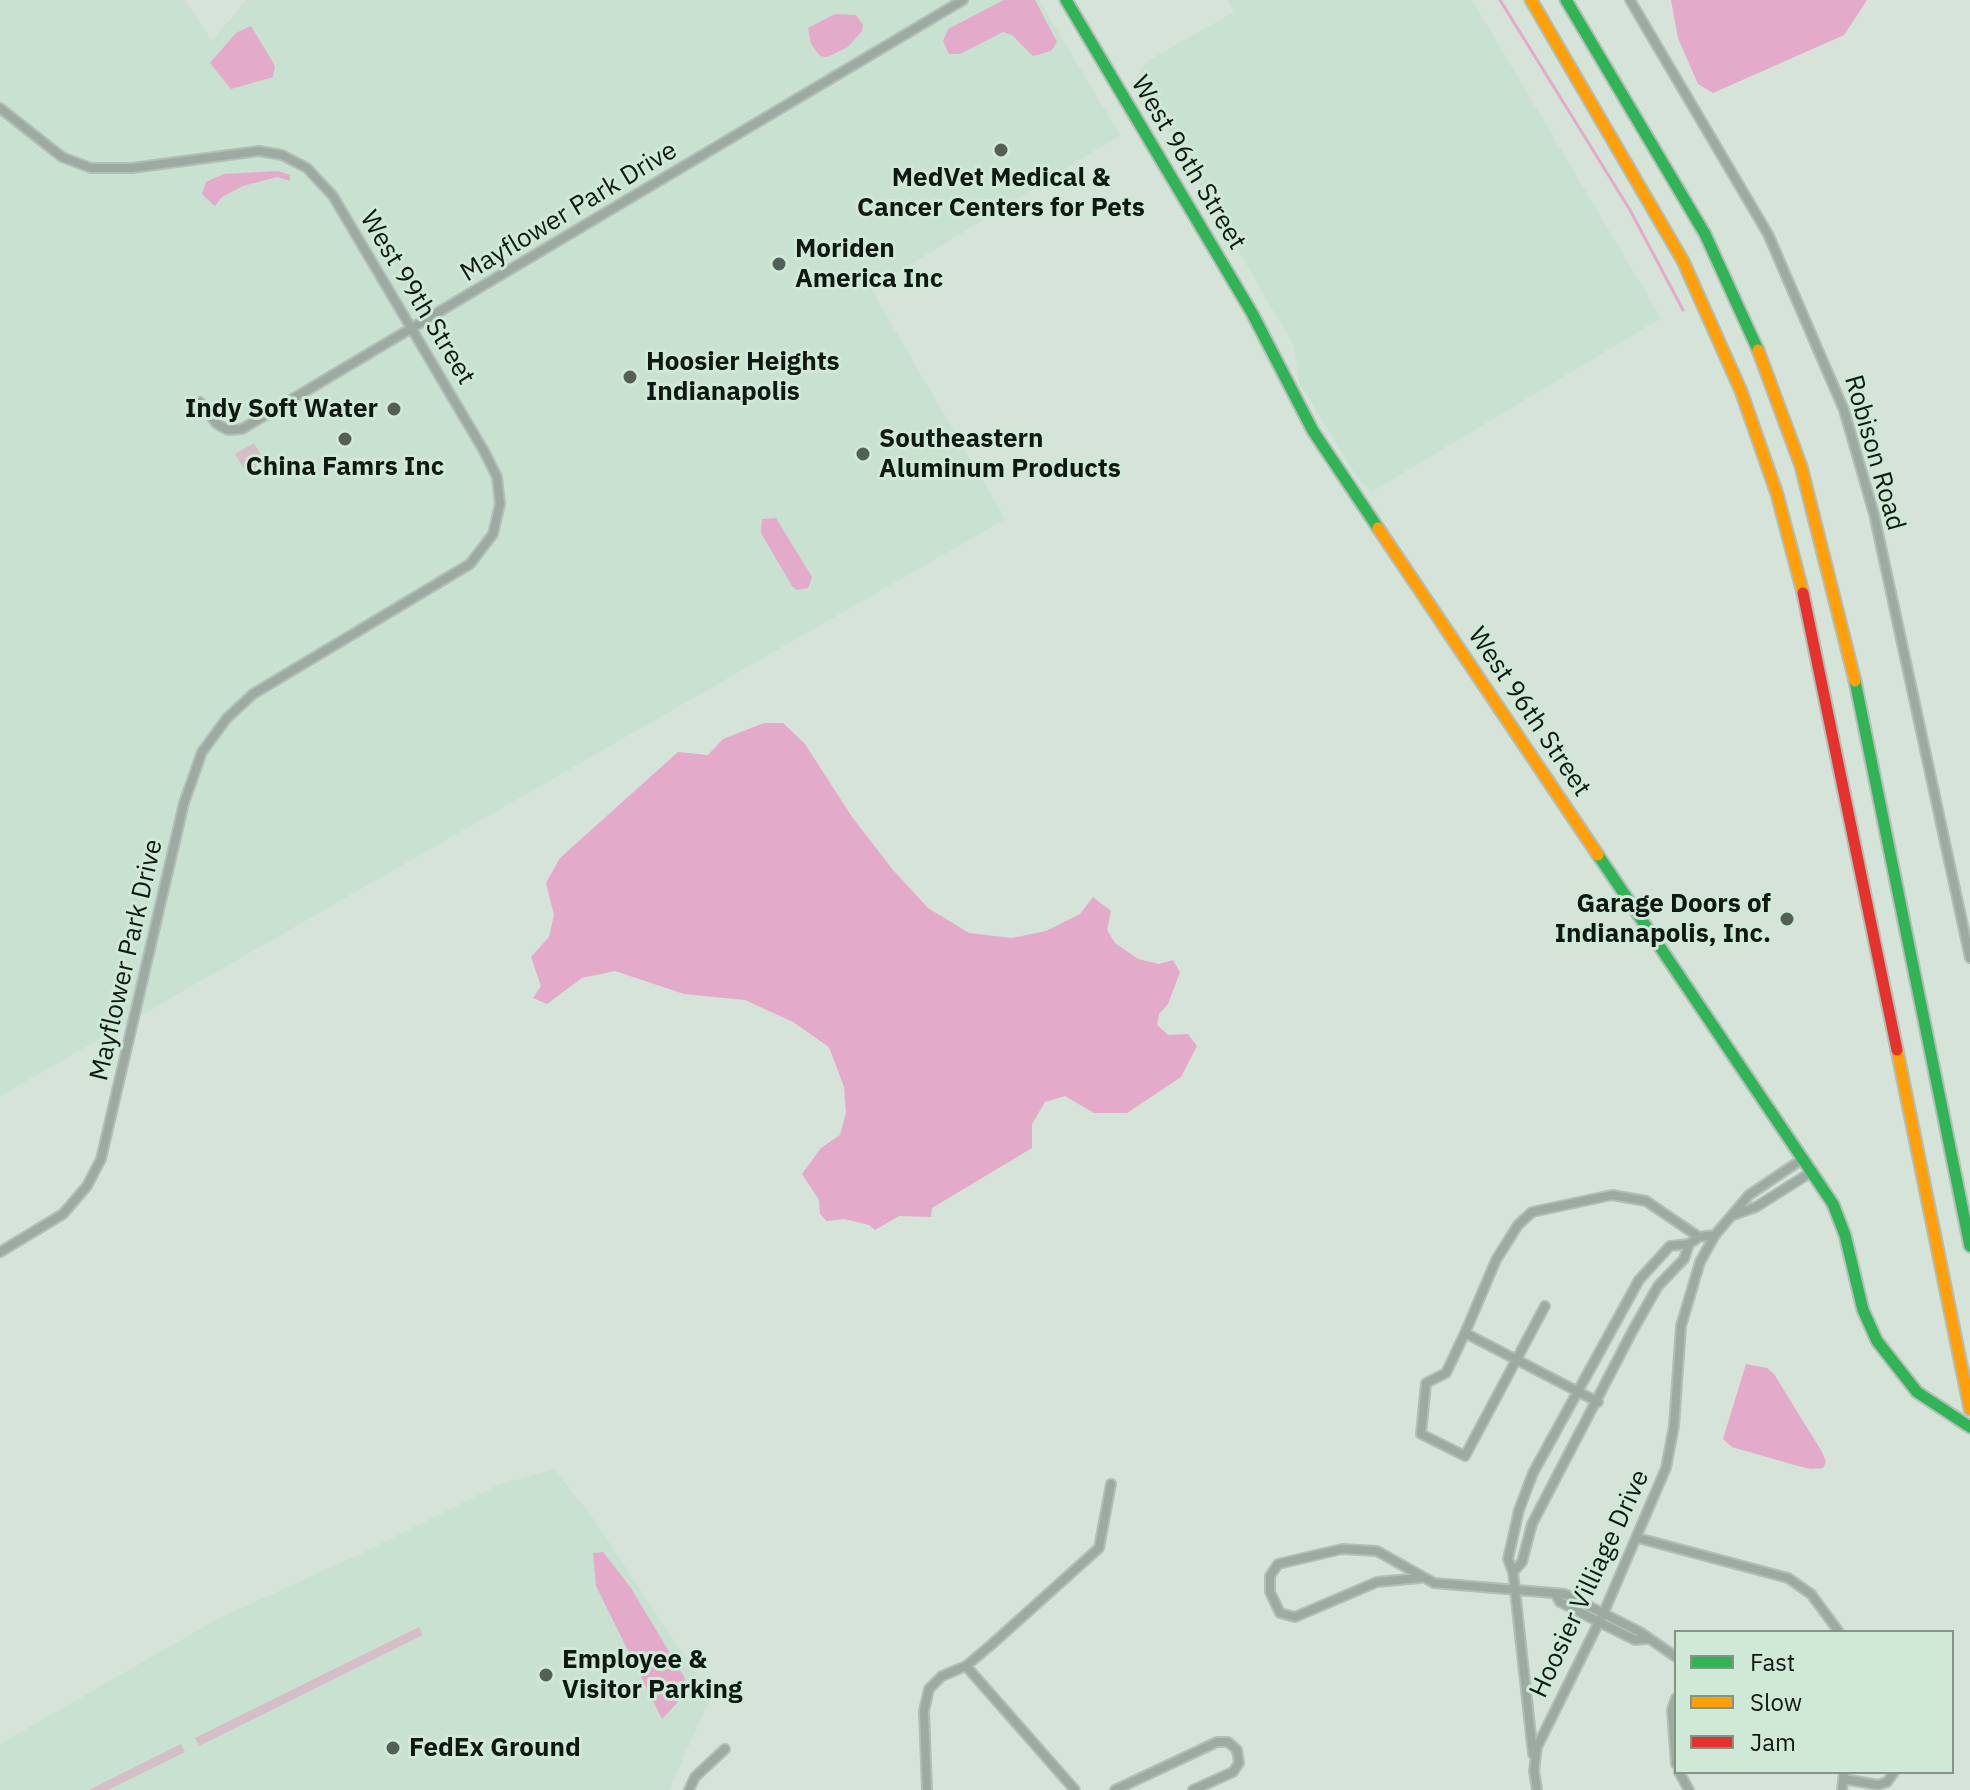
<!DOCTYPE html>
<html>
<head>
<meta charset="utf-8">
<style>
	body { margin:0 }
	#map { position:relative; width:1970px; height:1790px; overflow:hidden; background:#d5e3d9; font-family:"IBM Plex Sans",sans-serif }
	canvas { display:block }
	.legend { position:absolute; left:1674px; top:1630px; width:280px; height:144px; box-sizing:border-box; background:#cfe9d6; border:2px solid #829588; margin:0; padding:10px 14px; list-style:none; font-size:24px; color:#0f1812 }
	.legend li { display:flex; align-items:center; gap:16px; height:40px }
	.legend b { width:40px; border:2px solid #829588 }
</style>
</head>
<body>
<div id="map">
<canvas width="1970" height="1790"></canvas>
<ul class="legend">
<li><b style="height:10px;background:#30b455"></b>Fast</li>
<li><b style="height:10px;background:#ff9f0a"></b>Slow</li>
<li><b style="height:10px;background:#e5322d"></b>Jam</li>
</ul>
</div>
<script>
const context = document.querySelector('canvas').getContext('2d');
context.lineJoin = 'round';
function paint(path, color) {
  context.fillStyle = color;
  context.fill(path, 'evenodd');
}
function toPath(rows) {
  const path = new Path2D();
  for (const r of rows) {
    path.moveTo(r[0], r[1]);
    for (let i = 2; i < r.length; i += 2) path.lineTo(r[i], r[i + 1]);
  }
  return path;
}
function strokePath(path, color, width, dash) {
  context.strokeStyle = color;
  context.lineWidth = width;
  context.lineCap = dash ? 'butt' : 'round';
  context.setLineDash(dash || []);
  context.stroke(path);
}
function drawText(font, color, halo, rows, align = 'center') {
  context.font = font + ' "IBM Plex Sans",sans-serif';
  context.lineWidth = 6;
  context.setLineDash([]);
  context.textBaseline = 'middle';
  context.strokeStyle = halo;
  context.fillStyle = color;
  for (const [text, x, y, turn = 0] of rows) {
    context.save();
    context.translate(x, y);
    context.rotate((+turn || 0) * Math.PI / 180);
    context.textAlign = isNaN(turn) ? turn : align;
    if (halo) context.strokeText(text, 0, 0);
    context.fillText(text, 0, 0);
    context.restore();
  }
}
const built = toPath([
	[0,0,185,0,212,41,246,0,1039,0,1120,135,871,289,1005,519,0,1096],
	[1227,0,1472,0,1661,318,1371,492,1357,477,1299,382,1294,346,1137,77,1146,62,1234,12],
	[554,1469,590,1514,711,1696,669,1790,0,1790,0,1744,216,1620,364,1552,498,1485]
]);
const green = toPath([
	[254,443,265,463,247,474,235,454],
	[419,1627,423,1635,199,1746,195,1738],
	[181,1744,185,1752,108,1790,89,1790]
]);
const water = toPath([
	[1004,0,1035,0,1057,42,1051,51,1033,56,1012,35,1003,32,960,54,949,54,943,41,948,29],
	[1671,0,1867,0,1844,35,1713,93,1698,84,1678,38],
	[835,14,856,15,863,25,862,31,848,47,827,57,820,56,811,44,808,28],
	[251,26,275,66,273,77,231,89,210,63,236,33],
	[278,171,290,175,290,181,277,177,243,186,222,197,215,206,202,194,206,182,224,174],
	[776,518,812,577,808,588,796,590,792,586,761,533,762,519],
	[764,723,783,723,805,744,852,817,893,870,928,908,969,933,1012,938,1046,931,1080,914,1093,897,1111,911,1107,930,1115,943,1138,959,1159,964,1173,960,1180,972,1168,1004,1159,1014,1157,1025,1168,1035,1188,1034,1197,1046,1181,1077,1127,1113,1094,1113,1065,1096,1045,1102,1032,1124,1032,1148,932,1208,931,1217,899,1216,875,1230,869,1225,844,1219,827,1221,820,1214,819,1200,802,1174,821,1148,840,1135,846,1113,844,1087,829,1047,793,1022,745,1000,684,994,615,971,582,978,547,1004,533,998,541,986,531,957,549,937,554,915,546,883,560,858,678,752,708,755,723,739],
	[1746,1364,1767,1368,1774,1374,1822,1452,1826,1462,1823,1468,1810,1469,1791,1464,1732,1447,1723,1439],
	[603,1552,631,1588,685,1678,677,1703,662,1719,596,1586,593,1553]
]);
const stream = toPath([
	[1500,0,1630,210,1683,310]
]);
const street = toPath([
	[1630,0,1768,234,1844,410,1874,514,1970,958],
	[0,108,62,157,91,168,132,168,259,151,282,155,307,168,333,196,484,451,497,477,500,504,493,534,470,564,253,694,227,718,202,752,184,803,101,1159,87,1186,63,1214,0,1252],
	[200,402,217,424,228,430,242,429,963,0],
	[1733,1215,1756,1207,1813,1171],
	[1689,1244,1684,1259,1658,1286,1633,1330,1532,1524,1522,1562,1513,1572,1508,1559,1519,1510,1533,1473,1639,1280,1670,1246,1689,1244,1699,1237,1715,1235],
	[1465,1333,1446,1373,1426,1383,1421,1434,1465,1456,1545,1306],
	[1598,1402,1465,1333,1496,1260,1518,1225,1532,1212,1612,1195,1646,1201,1699,1237],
	[1638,1538,1788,1578,1811,1594,1839,1632],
	[1513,1572,1533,1754],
	[1420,1578,1377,1582,1295,1617,1280,1613,1270,1592,1270,1576,1278,1564,1342,1549,1377,1551,1434,1583,1565,1594,1640,1632,1676,1657],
	[1556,1595,1560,1602,1599,1622,1635,1640,1647,1639],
	[966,1666,1075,1790],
	[1676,1698,1672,1710,1676,1764],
	[1679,1772,1689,1790],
	[1844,1779,1878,1785,1887,1782,1894,1772],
	[689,1790,695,1777,725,1749],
	[927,1790,924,1711,929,1689,942,1676,966,1666,991,1645,1099,1548,1111,1484],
	[1115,1790,1217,1742,1228,1742,1237,1750,1239,1763,1233,1772,1193,1790],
	[1537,1790,1534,1771,1537,1747,1604,1612,1666,1468,1674,1426,1681,1326,1700,1262,1715,1235,1749,1195,1804,1158],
	[1842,1790,1844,1772]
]);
const fast = toPath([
	[1066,0,1252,313,1313,431,1378,528],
	[1566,0,1705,234,1758,350],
	[1855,681,1970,1246],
	[1598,855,1833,1204,1845,1235,1863,1310,1877,1341,1917,1392,1970,1427]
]);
const slow = toPath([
	[1531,0,1683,261,1741,391,1777,494,1803,593],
	[1758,350,1801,466,1855,681],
	[1378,528,1598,855],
	[1897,1050,1970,1409]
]);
const jam = toPath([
	[1803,593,1897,1050]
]);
const markers = [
	[1001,150,8,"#545f58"],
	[779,264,8,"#545f58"],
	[630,377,8,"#545f58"],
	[394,409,8,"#545f58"],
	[345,439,8,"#545f58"],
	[863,454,8,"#545f58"],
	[1787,919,8,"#545f58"],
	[546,1675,8,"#545f58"],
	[393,1748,8,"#545f58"]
];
const streetNames = [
	["West 96th Street",1188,163,59],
	["Mayflower Park Drive",569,212,-31],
	["West 99th Street",417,298,59],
	["Robison Road",1874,453,74],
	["West 96th Street",1529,712,56],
	["Mayflower Park Drive",127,960,-77],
	["Hoosier Villiage Drive",1590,1584,-65]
];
const poiNames = [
	["MedVet Medical &",1001,178,"center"],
	["Cancer Centers for Pets",1001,208,"center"],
	["Moriden",795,249],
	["America Inc",795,279],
	["Hoosier Heights",646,362],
	["Indianapolis",646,392],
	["Indy Soft Water",378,409,"right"],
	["Southeastern",879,439],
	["Aluminum Products",879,469],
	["China Famrs Inc",345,467,"center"],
	["Garage Doors of",1771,904,"right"],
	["Indianapolis, Inc.",1771,934,"right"],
	["Employee &",562,1660],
	["Visitor Parking",562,1690],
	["FedEx Ground",409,1748]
];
paint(built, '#c9e1d0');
paint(green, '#d5bec8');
paint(water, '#e4aac9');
strokePath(stream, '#e4aac9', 3);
strokePath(street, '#b2beb6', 12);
strokePath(fast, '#b2beb6', 15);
strokePath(slow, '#b2beb6', 15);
strokePath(jam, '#b2beb6', 15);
strokePath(street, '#9daaa1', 8);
strokePath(fast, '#30b455', 11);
strokePath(slow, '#ff9f0a', 11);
strokePath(jam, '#e5322d', 11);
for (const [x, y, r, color] of markers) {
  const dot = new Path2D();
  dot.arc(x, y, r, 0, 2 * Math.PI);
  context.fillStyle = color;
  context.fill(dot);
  strokePath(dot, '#cfe9d6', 3);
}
drawText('26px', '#0f1812', '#cfe9d6', streetNames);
drawText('bold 26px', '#0f1812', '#cfe9d6', poiNames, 'left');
</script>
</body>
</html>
